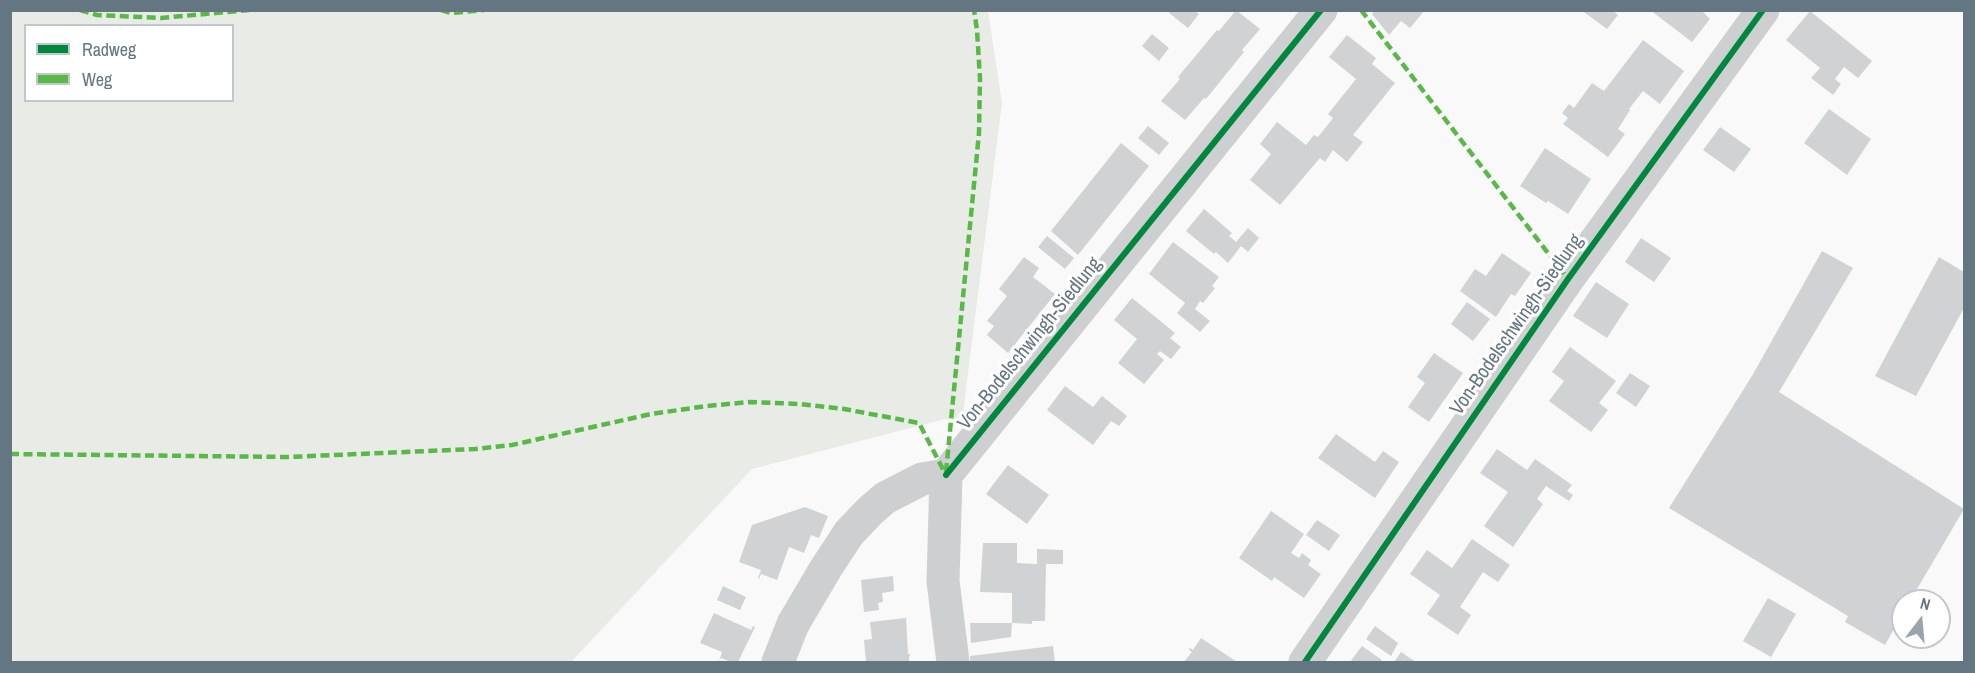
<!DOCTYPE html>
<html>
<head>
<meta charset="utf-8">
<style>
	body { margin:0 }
	#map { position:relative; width:1975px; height:673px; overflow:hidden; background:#f9f9f9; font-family:"Archivo Narrow",sans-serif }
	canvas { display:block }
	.frame { position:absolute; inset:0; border:12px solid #657683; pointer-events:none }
	.legend { position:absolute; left:24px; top:24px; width:210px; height:78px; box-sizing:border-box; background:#fff; border:2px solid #c1c8cd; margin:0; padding:8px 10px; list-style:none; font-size:18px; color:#657683 }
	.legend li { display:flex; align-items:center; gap:12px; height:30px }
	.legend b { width:30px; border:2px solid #c1c8cd }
	.north { position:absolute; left:1891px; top:589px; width:60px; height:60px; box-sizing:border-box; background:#fff; border:2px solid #c1c8cd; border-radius:50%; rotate:16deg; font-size:16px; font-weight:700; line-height:24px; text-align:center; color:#657683 }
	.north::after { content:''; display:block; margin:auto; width:21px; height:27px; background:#99a4ac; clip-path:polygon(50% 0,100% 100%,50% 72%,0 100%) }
</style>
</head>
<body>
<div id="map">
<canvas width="1975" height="673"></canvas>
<div class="frame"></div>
<ul class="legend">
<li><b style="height:8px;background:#00873e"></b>Radweg</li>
<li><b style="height:8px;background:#58b947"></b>Weg</li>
</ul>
<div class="north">N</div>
</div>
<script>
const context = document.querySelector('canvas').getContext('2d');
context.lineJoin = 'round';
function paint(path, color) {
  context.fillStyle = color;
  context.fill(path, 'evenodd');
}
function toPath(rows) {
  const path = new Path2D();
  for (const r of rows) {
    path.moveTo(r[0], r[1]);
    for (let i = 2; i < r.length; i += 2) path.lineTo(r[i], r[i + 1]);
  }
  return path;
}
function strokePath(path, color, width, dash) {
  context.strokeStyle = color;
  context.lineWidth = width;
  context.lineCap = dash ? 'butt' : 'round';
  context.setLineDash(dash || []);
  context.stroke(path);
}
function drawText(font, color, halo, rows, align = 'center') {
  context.font = font + ' "Archivo Narrow",sans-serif';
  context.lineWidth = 6;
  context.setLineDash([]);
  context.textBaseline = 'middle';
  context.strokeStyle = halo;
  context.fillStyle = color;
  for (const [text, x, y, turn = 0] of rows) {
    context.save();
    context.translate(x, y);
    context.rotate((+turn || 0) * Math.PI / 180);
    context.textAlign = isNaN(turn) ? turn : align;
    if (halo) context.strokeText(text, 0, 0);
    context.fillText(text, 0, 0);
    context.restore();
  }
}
const green = toPath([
	[10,11,988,11,1002,103,962,421,945,419,752,469,571,662,11,662],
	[26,26,232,26,232,100,26,100]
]);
const building = toPath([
	[1171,10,1194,10,1199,14,1188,28,1169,13],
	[1236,10,1260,29,1242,50,1244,52,1206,99,1204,98,1185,120,1161,101,1180,79,1178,77,1217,30,1219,31],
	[1374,10,1425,10,1410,28,1401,21,1389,35,1372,14],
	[1581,10,1612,10,1618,15,1607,29],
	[1650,10,1701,10,1710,19,1692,42],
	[1810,11,1872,61,1858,78,1844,67,1835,79,1841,84,1833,95,1811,78,1820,68,1786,40],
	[1152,34,1169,48,1159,61,1142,46],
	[1347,35,1376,58,1372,64,1395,83,1353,135,1363,142,1347,162,1333,150,1325,162,1320,158,1280,205,1250,180,1271,154,1260,144,1277,122,1306,145,1314,135,1318,137,1333,118,1328,114,1356,79,1329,57],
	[1643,40,1684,71,1660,104,1643,91,1629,109,1630,110,1618,129,1625,134,1608,157,1563,124,1568,118,1562,113,1569,104,1574,108,1592,83,1604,91],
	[1829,109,1871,139,1847,175,1804,143],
	[1148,126,1169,143,1159,155,1138,138],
	[1720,127,1751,149,1734,172,1703,150],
	[1121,143,1149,166,1078,255,1051,231],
	[1545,148,1591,179,1568,214,1548,201,1546,203,1520,186],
	[1204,209,1232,233,1229,236,1236,242,1248,228,1259,238,1248,252,1241,246,1228,263,1216,252,1214,254,1186,231],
	[1047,236,1074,258,1065,269,1038,247],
	[1641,238,1671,258,1654,282,1625,262],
	[1173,242,1219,277,1212,286,1215,288,1203,303,1200,301,1195,309,1210,321,1200,332,1177,313,1185,303,1149,274],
	[1822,251,1853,268,1779,392,1964,509,1910,601,1903,601,1903,613,1885,645,1845,622,1848,616,1669,508,1752,376],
	[1502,253,1531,273,1515,296,1511,294,1496,317,1460,291,1475,269,1486,276],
	[1024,257,1039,268,1033,277,1055,294,1008,353,987,335,994,326,987,321,1007,296,999,289],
	[1939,257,1964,272,1964,308,1916,396,1875,376],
	[1596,282,1629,304,1607,338,1573,316],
	[1132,298,1175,333,1170,338,1181,347,1171,359,1160,351,1157,354,1164,360,1144,384,1118,363,1137,339,1114,320],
	[1467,302,1490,319,1473,341,1451,324],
	[1570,347,1616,381,1599,403,1608,410,1591,432,1549,401,1564,381,1552,372],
	[1434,353,1463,373,1429,422,1408,407,1425,383,1417,377],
	[1630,373,1650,386,1636,407,1616,393],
	[1065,386,1093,407,1102,396,1127,416,1119,426,1111,421,1093,445,1047,410],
	[1336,434,1375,462,1383,451,1399,462,1375,498,1318,458],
	[1497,449,1527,470,1535,459,1572,485,1567,491,1573,495,1569,501,1546,486,1537,499,1543,504,1513,547,1484,526,1508,492,1480,473],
	[1008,465,1049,495,1027,524,986,494],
	[805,507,828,516,819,538,811,535,804,553,789,547,777,580,761,574,759,579,758,578,761,570,739,562,752,525],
	[1271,511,1304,534,1291,553,1299,558,1302,553,1311,560,1308,565,1321,574,1304,598,1274,577,1272,581,1239,558],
	[1317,520,1340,535,1329,551,1306,535],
	[1472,539,1510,565,1498,582,1483,572,1460,607,1471,615,1458,635,1427,614,1440,595,1410,574,1427,550,1452,568],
	[983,543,1017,543,1017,563,1037,564,1037,549,1063,550,1063,564,1046,564,1045,621,1032,621,1032,624,1012,623,1012,593,980,592],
	[893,576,894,591,882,593,883,602,878,603,879,610,864,612,861,580],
	[723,586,746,597,740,610,717,600],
	[1768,598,1796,614,1771,657,1743,641],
	[714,613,751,630,753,626,755,627,738,662,731,662,721,658,719,662,722,652,700,643],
	[906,618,908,654,910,654,910,656,909,657,909,662,866,662,864,640,872,639,870,622],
	[970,623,1012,623,1011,637,971,643],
	[1375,626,1398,643,1391,656,1366,639],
	[1201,638,1237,662,1184,662,1192,652,1189,650,1190,648,1193,650],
	[1053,646,1055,662,970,662,970,656],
	[1362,646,1382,660,1380,662,1350,662],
	[1401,652,1416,662,1394,662]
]);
const minor = toPath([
	[946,475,1321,10],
	[778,662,793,624,826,568,849,533,870,511,885,498,922,479,946,475,943,581,953,662],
	[1305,662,1568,279,1763,10]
]);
const quiet = toPath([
	[80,10,97,15,161,18,249,10],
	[441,10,451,13,484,10],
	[1361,10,1568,279],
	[10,454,288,457,475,449,512,445,651,414,707,406,750,402,800,404,844,409,919,423,946,475],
	[946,472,979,133,980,79,977,30,974,10]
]);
const cycleway = toPath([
	[946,475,1321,10],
	[1305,662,1568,279,1763,10]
]);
const streetNames = [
	["Von-Bodelschwingh-Siedlung",1517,325,-55],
	["Von-Bodelschwingh-Siedlung",1030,344,-51]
];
paint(green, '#e8ebe6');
paint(building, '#d0d2d3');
strokePath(minor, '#cecfd0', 33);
strokePath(quiet, '#58b947', 4.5, [9, 4.5]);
strokePath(cycleway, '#00873e', 6);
drawText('20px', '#657683', '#fff', streetNames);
</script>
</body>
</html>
